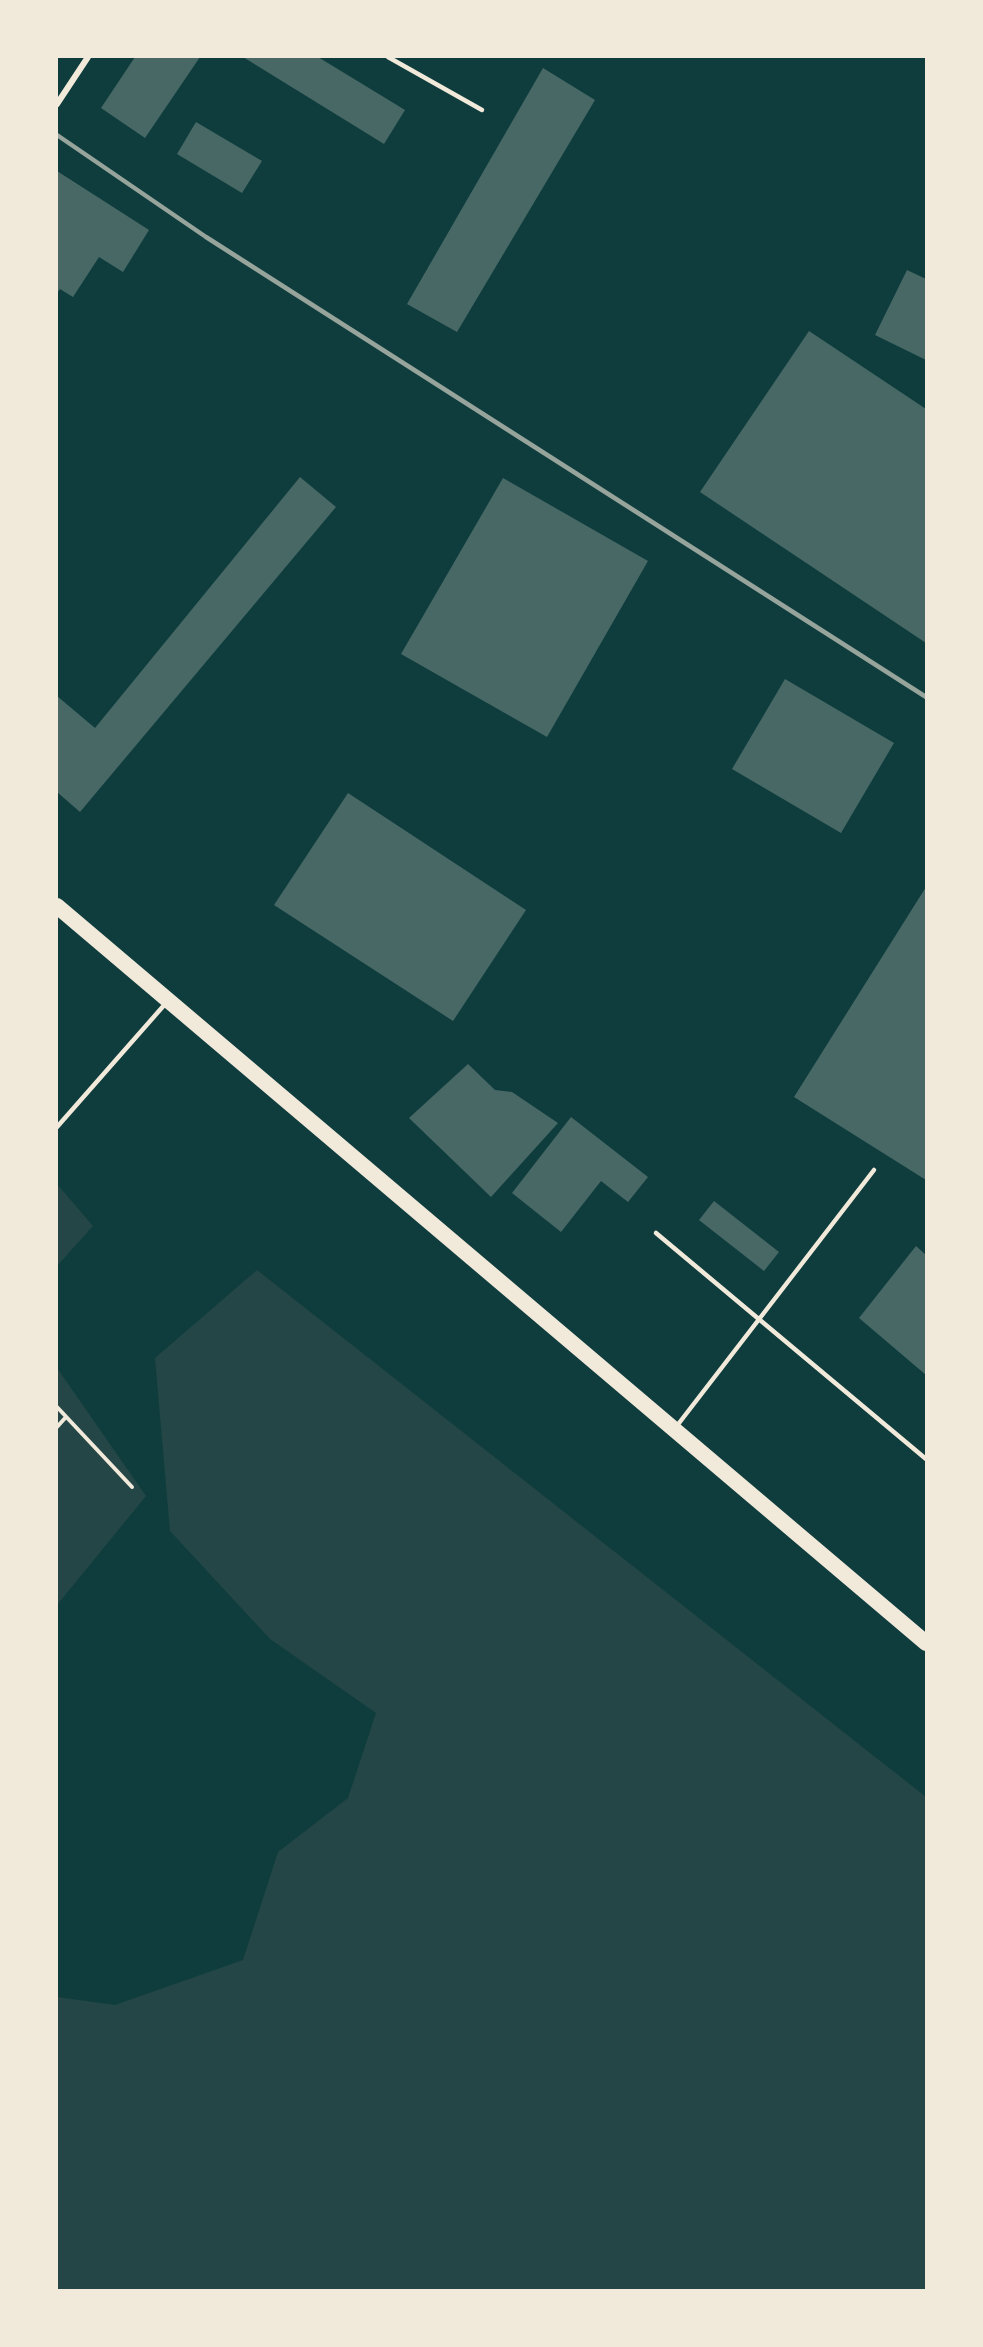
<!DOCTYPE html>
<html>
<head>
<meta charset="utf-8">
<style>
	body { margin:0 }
	#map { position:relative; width:983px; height:2347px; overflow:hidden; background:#0f3d3e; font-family:Raleway,sans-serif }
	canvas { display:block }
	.frame { position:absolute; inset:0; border:58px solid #f1e9da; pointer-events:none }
</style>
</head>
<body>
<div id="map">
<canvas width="983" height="2347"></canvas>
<div class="frame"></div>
</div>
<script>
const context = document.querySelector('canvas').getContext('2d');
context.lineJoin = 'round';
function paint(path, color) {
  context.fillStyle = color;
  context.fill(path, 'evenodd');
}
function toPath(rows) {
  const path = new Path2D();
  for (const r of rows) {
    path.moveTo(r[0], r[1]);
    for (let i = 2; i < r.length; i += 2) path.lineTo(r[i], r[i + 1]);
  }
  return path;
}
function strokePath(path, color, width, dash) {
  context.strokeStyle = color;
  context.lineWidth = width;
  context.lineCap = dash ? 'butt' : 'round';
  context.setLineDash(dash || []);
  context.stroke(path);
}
const green = toPath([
	[57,1184,93,1226,57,1266],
	[257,1270,926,1797,926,2290,57,2290,57,1997,115,2005,243,1960,278,1852,348,1798,376,1713,270,1639,170,1531,155,1358],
	[57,1368,146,1496,57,1605]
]);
const building = toPath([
	[135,57,200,57,145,138,101,108],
	[243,57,318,57,405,110,384,144],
	[543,68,595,100,457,332,407,304],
	[196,122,262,161,242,193,177,154],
	[57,171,149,230,123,272,99,257,73,297,60,289,57,293],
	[907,270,926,279,926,360,875,335],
	[809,331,926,409,926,643,700,492],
	[300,477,336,507,80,812,57,792,57,696,95,728],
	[503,478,648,561,547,737,401,654],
	[785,679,894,743,841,833,732,769],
	[348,793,526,910,453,1021,274,905],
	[926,887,926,1180,794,1097],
	[468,1064,495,1090,512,1092,558,1123,491,1197,409,1118],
	[571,1117,648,1177,628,1202,601,1181,561,1232,512,1193],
	[714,1201,779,1252,764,1271,699,1220],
	[916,1246,926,1255,926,1375,859,1318]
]);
const path = toPath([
	[57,1407,132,1487],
	[57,1427,66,1417]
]);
const service = toPath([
	[388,57,482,110],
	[57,1127,166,1003],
	[656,1233,926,1459],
	[676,1427,874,1170]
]);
const minor = toPath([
	[57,104,88,57]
]);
const trunk = toPath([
	[57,906,926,1643]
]);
const rail = toPath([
	[57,135,206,237,926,697]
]);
paint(green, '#244646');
paint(building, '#486865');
strokePath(path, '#f1e9da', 4);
strokePath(service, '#f1e9da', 4.5);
strokePath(minor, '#f1e9da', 6);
strokePath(trunk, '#f1e9da', 16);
strokePath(rail, '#97a49c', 4.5);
</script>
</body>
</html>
